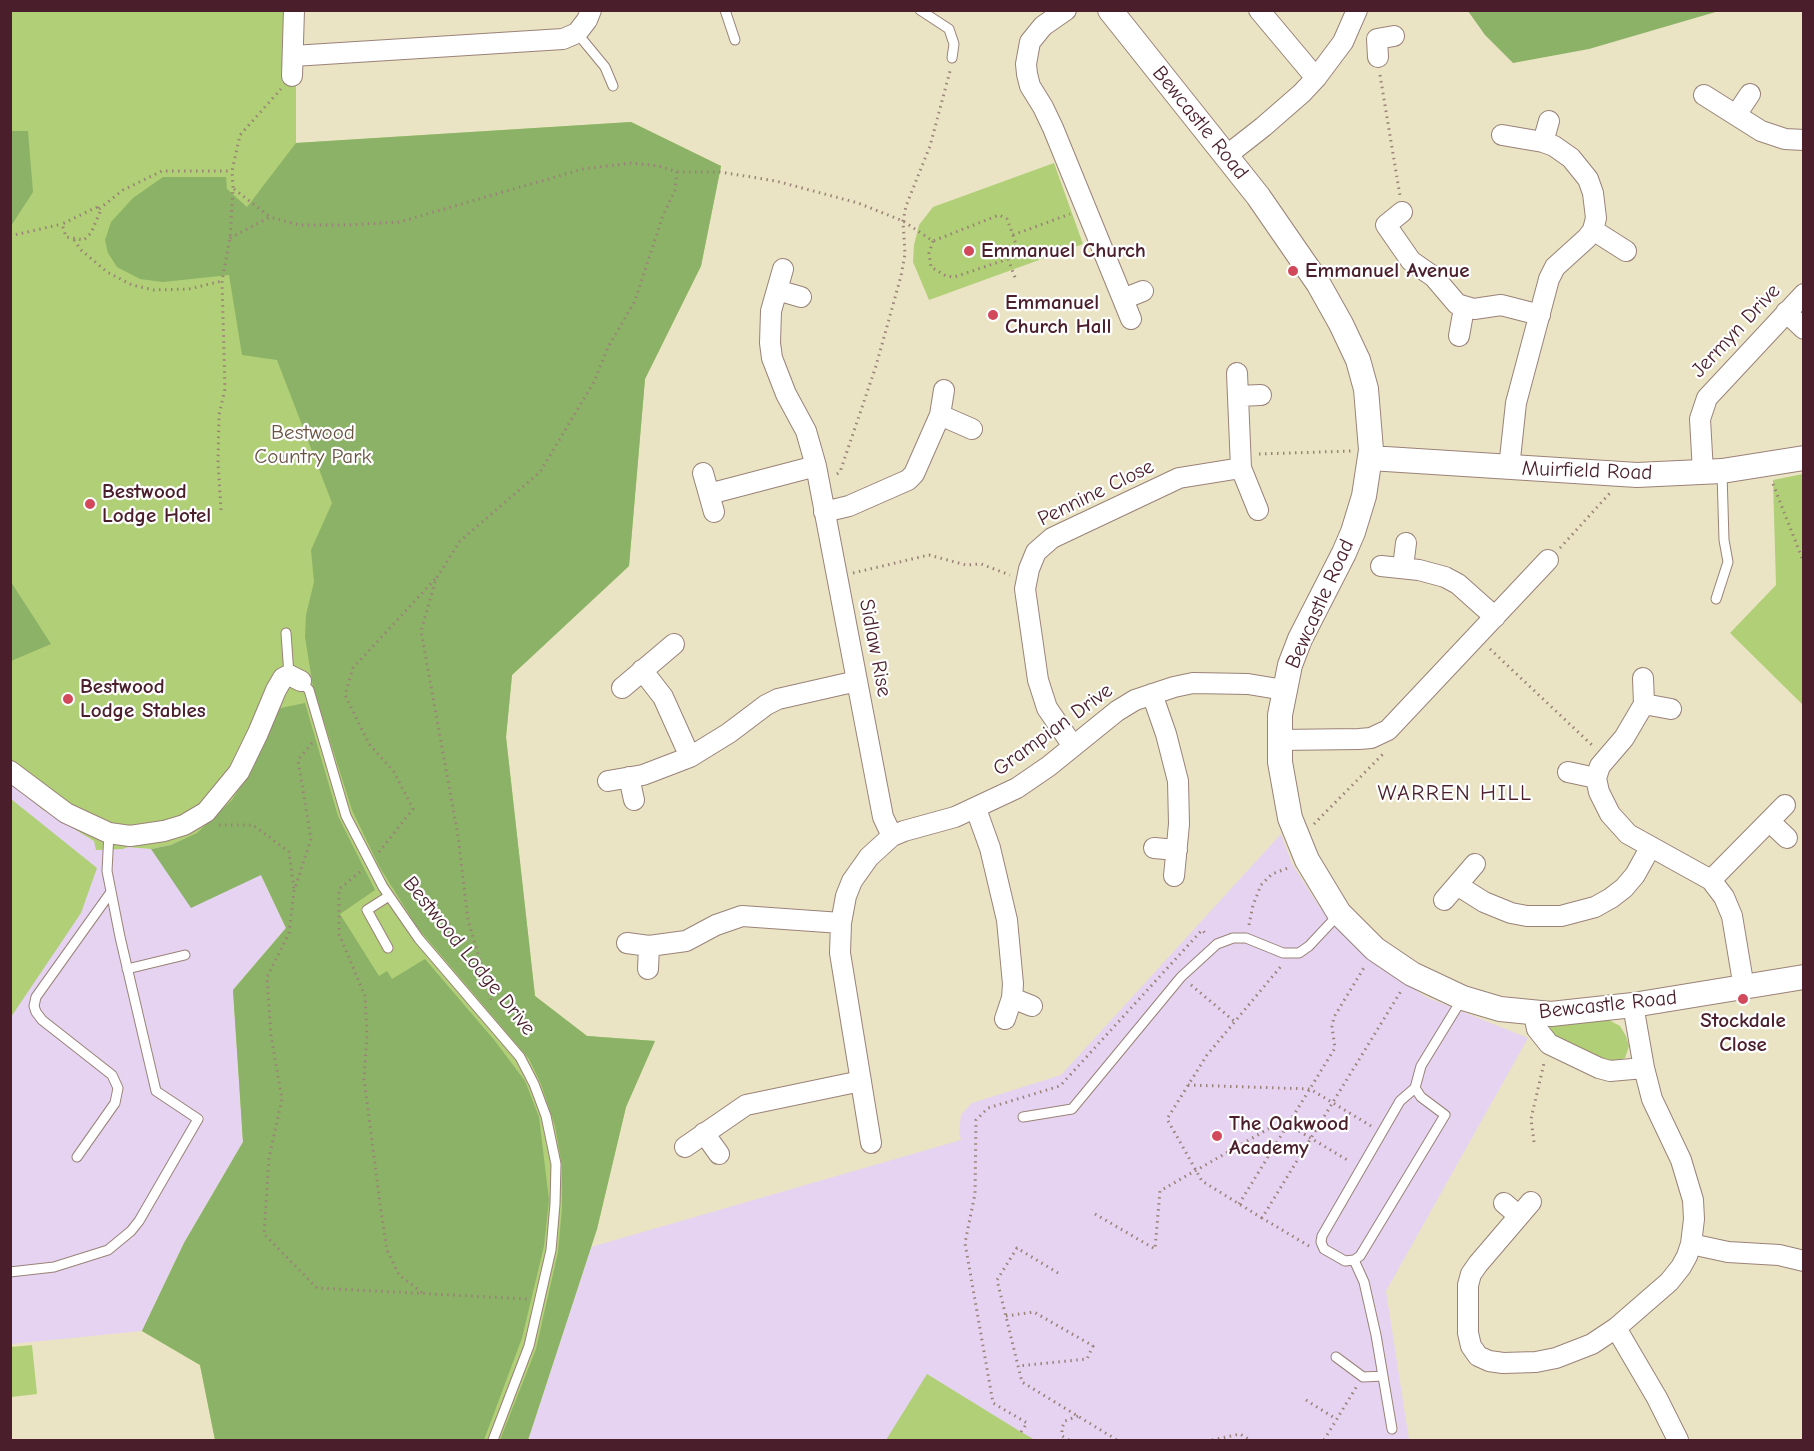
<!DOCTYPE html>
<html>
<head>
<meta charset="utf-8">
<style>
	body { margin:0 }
	#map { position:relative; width:1814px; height:1451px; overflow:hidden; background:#eae4c4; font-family:"Comic Neue",sans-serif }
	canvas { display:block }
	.frame { position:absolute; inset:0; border:12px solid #4a1f2b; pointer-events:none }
</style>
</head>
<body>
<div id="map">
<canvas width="1814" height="1451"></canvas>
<div class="frame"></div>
</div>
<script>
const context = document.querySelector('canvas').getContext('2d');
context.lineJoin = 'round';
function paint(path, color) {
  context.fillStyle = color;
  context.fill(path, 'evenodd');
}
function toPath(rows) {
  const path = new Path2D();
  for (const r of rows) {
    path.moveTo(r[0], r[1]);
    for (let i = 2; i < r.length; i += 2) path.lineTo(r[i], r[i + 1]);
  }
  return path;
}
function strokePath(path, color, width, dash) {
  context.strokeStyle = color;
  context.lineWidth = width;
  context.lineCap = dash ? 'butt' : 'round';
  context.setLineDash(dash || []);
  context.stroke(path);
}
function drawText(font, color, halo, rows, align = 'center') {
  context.font = font + ' "Comic Neue",sans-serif';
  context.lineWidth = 4.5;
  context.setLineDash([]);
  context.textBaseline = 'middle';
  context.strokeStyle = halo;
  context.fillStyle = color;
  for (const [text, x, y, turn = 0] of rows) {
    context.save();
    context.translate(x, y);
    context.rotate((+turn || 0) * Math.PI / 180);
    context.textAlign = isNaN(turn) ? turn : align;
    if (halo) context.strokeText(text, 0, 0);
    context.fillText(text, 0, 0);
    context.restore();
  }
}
const built = toPath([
	[10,783,94,841,97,850,128,847,151,849,184,840,261,875,286,928,233,990,243,1142,184,1243,142,1331,11,1344],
	[1281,834,1292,864,1319,906,1334,925,1377,965,1426,997,1528,1038,1386,1291,1409,1440,528,1440,591,1247,961,1140,959,1131,961,1115,972,1103,1061,1075]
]);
const green = toPath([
	[11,11,287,11,296,83,296,143,631,122,721,166,701,266,645,379,629,566,512,675,506,737,535,996,587,1036,655,1041,626,1107,597,1229,528,1440,215,1440,200,1365,142,1331,184,1243,243,1142,233,990,286,928,261,875,197,834,171,845,151,849,128,847,123,849,96,850,94,841,43,810,11,783],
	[1054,163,1083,244,929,300,913,262,914,245,919,225,933,207],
	[1803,474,1804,474,1803,705,1730,633,1776,585,1773,480],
	[11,799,97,868,81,913,11,1017],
	[1605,1018,1620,1026,1626,1036,1629,1046,1625,1058,1613,1062,1554,1039,1549,1031,1550,1026,1557,1022],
	[32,1345,37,1394,11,1397,11,1347],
	[927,1374,1021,1432,1035,1440,886,1440]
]);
const forest = toPath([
	[1468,11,1719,11,1589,49,1513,63,1485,35],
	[631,122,721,166,701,266,645,379,629,566,512,675,506,737,535,996,587,1036,655,1041,626,1107,597,1229,528,1440,500,1440,536,1349,558,1252,562,1208,562,1166,555,1126,541,1084,529,1059,417,927,379,866,352,810,313,687,305,637,306,615,314,582,311,550,332,503,277,360,242,355,229,275,163,282,140,279,117,267,108,253,105,240,111,222,133,198,163,177,226,177,227,189,247,207,296,143],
	[11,131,28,131,33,192,11,226],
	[11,582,51,644,11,661,10,661],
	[305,703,338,816,375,890,340,914,379,976,387,971,392,979,425,959,495,1041,525,1081,539,1117,549,1200,544,1246,522,1338,484,1440,215,1440,200,1365,142,1331,184,1243,243,1142,233,990,286,928,261,875,191,908,151,849,171,845,197,833,232,800,254,766,276,709]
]);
const path = toPath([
	[1380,75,1400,196],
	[677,172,720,172,776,181,858,203,903,221,933,241,999,215,1007,219,1013,235,1070,214],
	[234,189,270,217],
	[97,207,100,212,91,233,84,240,66,237,62,224,97,207],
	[99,209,123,190,162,171,232,171],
	[10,236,62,224],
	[230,238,270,217,299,225,347,225,399,222,583,169,631,163,659,166,677,172,675,190,662,218,635,301,608,347,594,382,540,472,460,541,436,579,421,631,458,836,468,920,492,1003],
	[74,240,81,250,107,272,132,285,154,290,189,289,222,281],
	[933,241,929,253,931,267,946,276,954,277,1014,257,1018,251,1013,235],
	[1008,259,1016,280],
	[1259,454,1352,451],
	[837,474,840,472,876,366,901,276,905,254,903,221,906,206,930,146,950,71],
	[1773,484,1804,563],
	[221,510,218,463,219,415,225,389,222,281,230,238,233,188,232,171,240,135,281,89],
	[1560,548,1610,493],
	[853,573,929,555,966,565,981,564,1010,575],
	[1490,649,1594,747],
	[312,743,298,760,311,839,294,891,289,933,267,977,271,1036,282,1099,269,1158,264,1234,317,1288,528,1299],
	[1314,824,1383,754],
	[219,825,253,825,289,852,294,889],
	[379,852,413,809,394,772,369,744,345,695,353,668,435,579],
	[360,872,339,889,339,934,365,996,367,1035,364,1079,380,1204,387,1250,399,1275,424,1294],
	[1249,925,1253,905,1261,885,1272,874,1288,868],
	[1191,985,1234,1021],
	[1188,1085,1310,1089,1371,1126],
	[1534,1142,1531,1119,1544,1063],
	[1239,1204,1335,1048,1332,1027,1334,1017,1365,966],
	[1095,1214,1155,1249,1160,1191,1282,1121,1349,1161],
	[1262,1218,1202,1181,1167,1119,1207,1055,1282,965],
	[1309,1246,1262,1218,1401,991],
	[1058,1273,1017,1248,997,1280,1022,1382,1117,1440],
	[1006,1316,1034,1312,1093,1346,1087,1359,1018,1366],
	[1306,1400,1336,1419],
	[1021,1432,1027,1423,993,1403,965,1243,975,1194,976,1120,988,1108,1060,1086,1202,930,1207,935],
	[1069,1440,1062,1436,1062,1428,1065,1421,1078,1416],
	[1212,1440,1240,1434,1250,1440],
	[1324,1440,1357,1386]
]);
const service = toPath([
	[725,10,735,40],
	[920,10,949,29,954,44,952,58],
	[577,33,605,67,613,86],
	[1716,599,1728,562,1724,540,1722,473],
	[286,633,289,675],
	[301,681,309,690,346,816,383,887,419,939,520,1057,534,1084,546,1116,556,1164,555,1204,551,1250,529,1346,493,1440],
	[388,948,367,910,389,896],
	[127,969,185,955],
	[1415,1088,1421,1097,1445,1115,1360,1256,1354,1260,1345,1261,1324,1249,1321,1242,1322,1236,1400,1101,1415,1088,1421,1066,1462,999],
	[1023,1117,1072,1109,1181,977,1217,944,1233,938,1246,938,1283,953,1299,953,1309,946,1338,915],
	[77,1157,115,1103,118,1088,112,1075,42,1020,36,1012,34,1006,36,997,111,892],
	[1354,1260,1364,1282,1376,1335,1392,1429],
	[10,1272,54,1267,108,1250,131,1231,139,1221,198,1119,156,1091,120,937,107,871,109,833],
	[1336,1357,1363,1377,1383,1376]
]);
const minor = toPath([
	[1066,10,1043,26,1030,42,1026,64,1027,74,1030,86,1043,107,1053,128,1131,319],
	[1259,10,1316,78],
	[293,56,563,39,577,33,587,20,591,10],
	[1378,57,1377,39,1394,36],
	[292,76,294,10],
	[1704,95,1761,131,1785,139,1804,140],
	[1736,115,1750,94],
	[1502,135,1543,142,1554,146,1571,158,1588,179,1593,193,1596,218,1593,230,1587,238,1555,267,1549,279,1516,403,1509,468],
	[1543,142,1549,121],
	[1226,156,1263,127,1302,93,1316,78,1343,42,1357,10],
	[1402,212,1386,225,1411,261,1434,277,1457,304,1474,309,1501,305,1540,315],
	[1593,230,1626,251],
	[783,269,771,311,770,343,772,358,786,394,806,431,816,466,883,817,892,836],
	[777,290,801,297],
	[1123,299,1143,291],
	[1786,312,1804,329],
	[1459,336,1464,308],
	[1237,373,1241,468,1258,510],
	[1238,396,1261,395],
	[940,415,972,429],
	[1703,472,1700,419,1707,398,1804,294],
	[703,473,714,512],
	[709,494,816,466],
	[824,512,849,506,908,480,914,474,940,415,944,390],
	[1381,566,1419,570,1445,577,1458,584,1495,617],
	[1403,567,1406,543],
	[642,670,663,697,690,757],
	[1643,678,1644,704,1671,709],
	[622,688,674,644],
	[1152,694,1166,734,1178,781,1179,824,1174,876],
	[1644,704,1624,738,1600,766,1596,778,1599,792,1610,814,1628,834,1711,880,1724,897,1732,916,1744,988],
	[1279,740,1359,739,1371,738,1388,730,1548,560],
	[1073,746,1047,708,1038,680,1025,589,1029,569,1036,552,1052,538,1179,478,1241,468],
	[10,771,66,813,109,833,130,836,164,831,184,825,206,812,239,772,258,733,276,690,283,678,289,675,301,681],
	[1568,772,1596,778],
	[629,777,634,800],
	[608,781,643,775,690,757,729,733,766,705,778,699,857,681],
	[976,809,990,848,1007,920,1013,984,1012,998,1005,1019],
	[1769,821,1787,838],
	[1154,848,1177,850],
	[1711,880,1785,805],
	[1457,885,1484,902,1511,913,1527,916,1561,916,1595,907,1611,898,1624,888,1635,875,1650,848],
	[1444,900,1475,864],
	[627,943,649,946,686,941,716,925,742,916,841,923],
	[648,969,649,946],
	[1012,998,1032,1006],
	[1534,1014,1537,1029,1549,1044,1599,1068,1610,1071,1644,1068],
	[704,1133,719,1154],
	[871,1143,840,953,841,923,846,896,852,881,869,857,892,836,904,831,955,817,1017,788,1049,766,1117,711,1135,700,1174,687,1193,683,1248,684,1284,690],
	[685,1147,746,1105,861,1081],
	[1531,1202,1478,1264,1471,1274,1468,1285,1468,1333,1471,1346,1478,1356,1489,1361,1503,1363,1536,1362,1556,1358,1592,1344,1616,1328,1669,1282,1681,1267,1687,1256,1691,1244,1694,1219,1693,1200,1681,1160,1652,1099,1644,1068,1633,1005],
	[1504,1203,1519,1216],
	[1691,1244,1728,1252,1779,1255,1804,1261],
	[1616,1328,1657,1398,1678,1440]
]);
const tertiary = toPath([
	[1110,10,1258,196,1318,283,1341,324,1358,360,1366,389,1371,450,1364,496,1353,532,1344,553,1300,639,1290,665,1280,715,1280,762,1290,818,1307,860,1339,913,1375,949,1412,974,1463,998,1500,1009,1551,1014,1633,1005,1804,977],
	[1370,458,1637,475,1722,471,1804,458]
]);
const markers = [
	[969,251,6,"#d1495b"],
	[1293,271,6,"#d1495b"],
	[993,315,6,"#d1495b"],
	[90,504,6,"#d1495b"],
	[68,699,6,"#d1495b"],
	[1743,999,6,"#d1495b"],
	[1217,1136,6,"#d1495b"]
];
const streetNames = [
	["Bewcastle Road",1200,123,51],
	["Jermyn Drive",1736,331,-47],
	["Muirfield Road",1587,471,2],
	["Pennine Close",1096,493,-26],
	["Bewcastle Road",1320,604,-66],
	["Sidlaw Rise",875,648,79],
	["Grampian Drive",1053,730,-36],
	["Bestwood Lodge Drive",469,956,51],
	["Bewcastle Road",1608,1005,-6]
];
const poiNames = [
	["Emmanuel Church",981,251],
	["Emmanuel Avenue",1305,271],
	["Emmanuel",1005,303],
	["Church Hall",1005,327],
	["Bestwood",102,492],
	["Lodge Hotel",102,516],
	["Bestwood",80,687],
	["Lodge Stables",80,711],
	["Stockdale",1743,1021,"center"],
	["Close",1743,1045,"center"],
	["The Oakwood",1229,1124],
	["Academy",1229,1148]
];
const parkNames = [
	["Bestwood",313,433],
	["Country Park",313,457]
];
const neighbourhoodNames = [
	["WARREN HILL",1455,794]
];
paint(built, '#e5d3f1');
paint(green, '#b0cf76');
paint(forest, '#8cb267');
strokePath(service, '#9a8278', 11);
strokePath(minor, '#9a8278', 22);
strokePath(tertiary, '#9a8278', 26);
strokePath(path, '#9a8278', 3, [1.5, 4.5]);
strokePath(service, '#fff', 9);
strokePath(minor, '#fff', 20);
strokePath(tertiary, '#fff', 24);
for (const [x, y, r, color] of markers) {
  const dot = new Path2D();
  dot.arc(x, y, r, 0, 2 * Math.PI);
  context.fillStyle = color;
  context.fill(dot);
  strokePath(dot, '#fff', 2);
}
drawText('21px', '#4a1f2b', '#fff', streetNames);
drawText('bold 21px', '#4a1f2b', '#fff', poiNames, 'left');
drawText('21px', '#695442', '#fff', parkNames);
context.letterSpacing = '1.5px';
drawText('22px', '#4a1f2b', '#fff', neighbourhoodNames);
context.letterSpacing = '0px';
</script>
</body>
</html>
